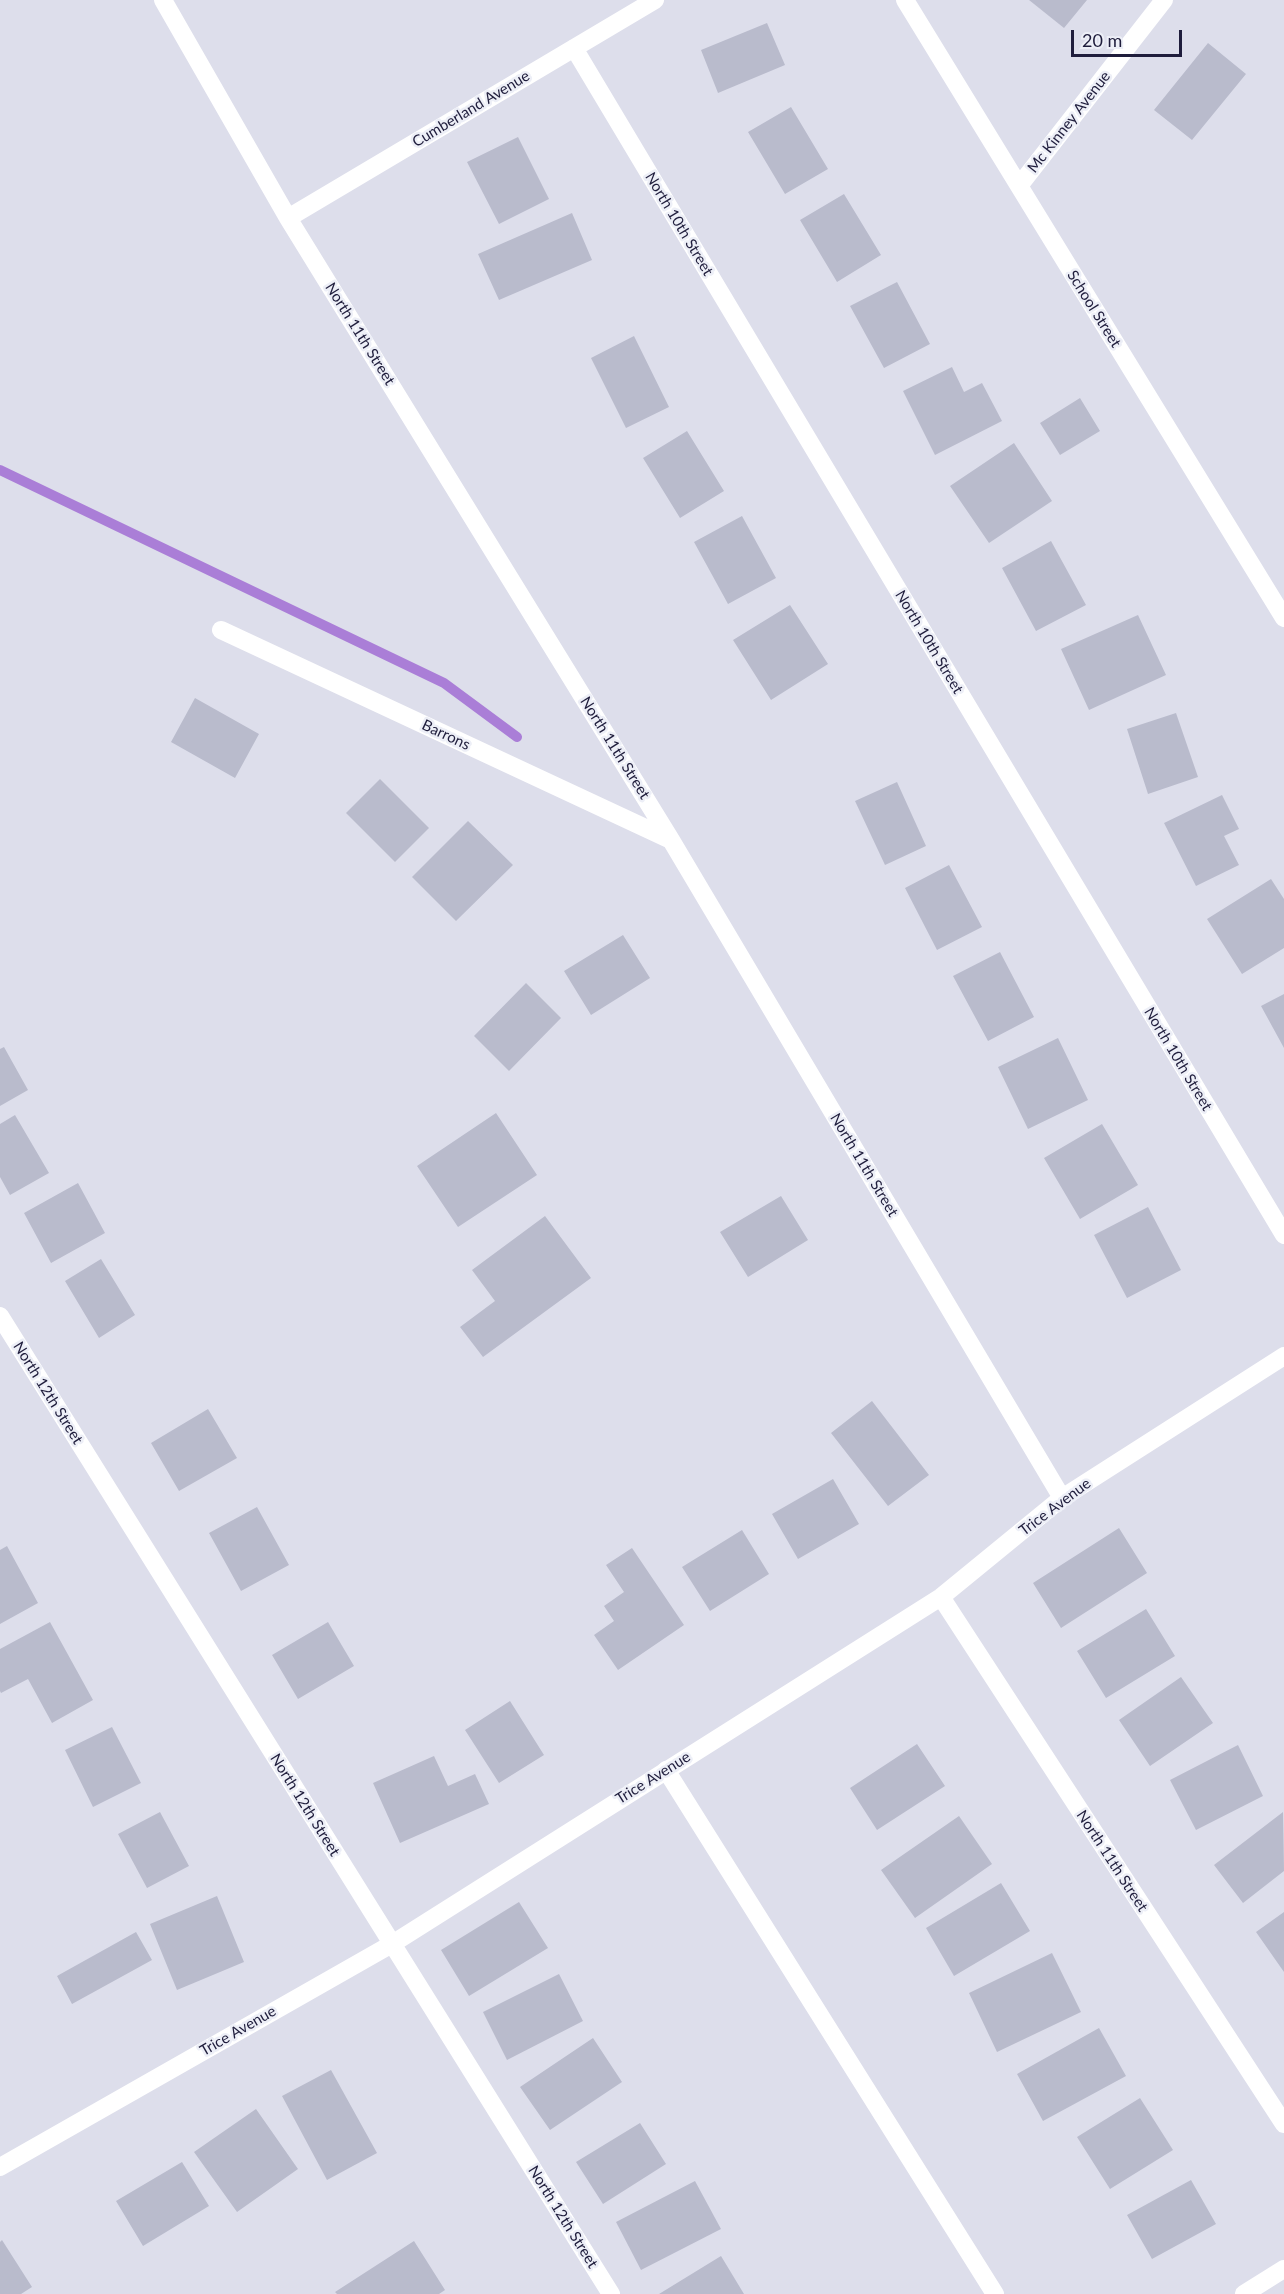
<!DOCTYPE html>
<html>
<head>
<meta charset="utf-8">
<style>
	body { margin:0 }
	#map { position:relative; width:1284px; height:2294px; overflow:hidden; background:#dddeeb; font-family:Lato,sans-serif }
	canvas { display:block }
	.scale { position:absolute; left:1071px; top:30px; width:111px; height:27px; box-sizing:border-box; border:3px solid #1f1d3c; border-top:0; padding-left:8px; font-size:18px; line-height:21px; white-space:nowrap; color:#1f1d3c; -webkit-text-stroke:4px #edeff7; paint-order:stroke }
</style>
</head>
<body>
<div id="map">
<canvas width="1284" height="2294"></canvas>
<div class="scale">20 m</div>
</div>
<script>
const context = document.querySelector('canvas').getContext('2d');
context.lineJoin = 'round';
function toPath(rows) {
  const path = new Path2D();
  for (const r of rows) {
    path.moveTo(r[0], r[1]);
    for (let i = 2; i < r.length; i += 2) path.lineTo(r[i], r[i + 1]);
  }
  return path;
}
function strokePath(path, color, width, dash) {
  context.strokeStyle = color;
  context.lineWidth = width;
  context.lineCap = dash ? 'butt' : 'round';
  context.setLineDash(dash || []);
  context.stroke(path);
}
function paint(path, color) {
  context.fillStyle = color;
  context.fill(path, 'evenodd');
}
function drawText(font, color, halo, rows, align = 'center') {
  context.font = font + ' Lato,sans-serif';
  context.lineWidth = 5;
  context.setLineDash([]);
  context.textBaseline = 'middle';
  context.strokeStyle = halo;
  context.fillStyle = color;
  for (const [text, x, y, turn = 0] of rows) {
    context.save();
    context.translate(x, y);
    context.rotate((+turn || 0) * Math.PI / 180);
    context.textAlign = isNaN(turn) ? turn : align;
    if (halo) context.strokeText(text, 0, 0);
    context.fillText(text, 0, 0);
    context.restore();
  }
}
const stream = toPath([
	[0,470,444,683,517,737]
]);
const building = toPath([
	[1029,0,1087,0,1064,28],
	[767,23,785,65,718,93,701,50],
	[1208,43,1246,74,1192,140,1154,110],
	[791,107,828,169,785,194,748,132],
	[518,137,549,199,499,224,467,162],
	[844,194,881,255,837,282,800,220],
	[572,213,592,260,499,300,478,254],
	[897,282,930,344,884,368,850,306],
	[634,336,669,407,626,428,591,358],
	[952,367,964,392,982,383,1002,421,935,455,903,391],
	[1080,398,1100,431,1060,455,1040,423],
	[687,431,724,491,680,518,643,458],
	[1014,443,1052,501,989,543,950,486],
	[742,516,776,578,728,604,694,542],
	[1051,541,1086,605,1036,631,1002,568],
	[790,605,828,664,771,700,733,640],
	[1138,615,1166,675,1089,710,1061,649],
	[195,698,259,734,235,778,171,742],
	[1176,713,1198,777,1148,794,1127,729],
	[380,779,429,828,395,862,346,813],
	[897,782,926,846,885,865,855,801],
	[1222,795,1239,829,1224,836,1239,865,1196,886,1164,823],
	[468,821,513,865,456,921,412,877],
	[949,865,982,927,937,950,905,888],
	[1271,879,1284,899,1284,948,1242,974,1207,919],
	[623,935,650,978,591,1015,564,971],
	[1000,952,1034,1017,988,1041,953,976],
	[526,983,561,1018,509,1071,474,1036],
	[1284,994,1284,1048,1261,1006],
	[1058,1038,1088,1100,1028,1129,998,1067],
	[4,1047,28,1090,0,1106,0,1049],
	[496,1113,537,1175,458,1227,417,1166],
	[15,1115,49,1173,10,1195,0,1177,0,1124],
	[1102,1124,1138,1185,1080,1219,1044,1158],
	[78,1183,105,1233,51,1263,24,1213],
	[781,1196,808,1240,748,1277,720,1232],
	[1148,1207,1181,1270,1127,1298,1094,1235],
	[545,1216,591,1278,483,1357,460,1327,495,1301,472,1270],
	[101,1259,135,1315,99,1338,65,1281],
	[872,1401,929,1475,888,1506,831,1433],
	[208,1409,237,1458,179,1491,151,1443],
	[833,1479,859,1524,798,1559,772,1514],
	[257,1507,289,1565,241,1591,209,1533],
	[1119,1528,1147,1573,1061,1628,1033,1583],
	[742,1530,769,1574,710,1611,682,1567],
	[7,1546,38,1603,0,1624,0,1550],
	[632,1548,684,1625,618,1670,594,1635,614,1621,604,1606,624,1592,606,1565],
	[1146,1609,1175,1656,1106,1698,1077,1651],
	[50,1622,93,1700,52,1723,28,1679,1,1693,0,1691,0,1649],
	[328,1622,354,1666,298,1699,272,1655],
	[1181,1677,1213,1723,1150,1766,1119,1720],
	[510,1701,544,1755,499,1783,465,1730],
	[112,1727,141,1783,93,1807,65,1750],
	[917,1744,945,1786,877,1830,850,1788],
	[1238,1745,1263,1796,1196,1830,1170,1780],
	[434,1756,448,1786,475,1774,489,1804,400,1843,373,1783],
	[160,1812,189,1866,147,1888,118,1834],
	[1283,1812,1284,1871,1243,1903,1214,1865],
	[959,1816,992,1864,915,1918,881,1870],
	[1001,1883,1030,1931,954,1976,926,1928],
	[217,1896,244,1962,177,1990,150,1924],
	[519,1902,548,1948,469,1996,441,1950],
	[1284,1912,1284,1972,1256,1932],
	[136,1932,152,1960,72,2004,57,1976],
	[1052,1953,1081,2012,997,2052,969,1993],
	[559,1974,583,2021,507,2060,483,2012],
	[1099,2028,1126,2076,1043,2121,1017,2074],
	[593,2038,622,2082,550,2130,520,2087],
	[331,2070,377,2153,327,2180,282,2096],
	[1140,2098,1173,2150,1110,2189,1077,2137],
	[256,2109,298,2169,237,2212,194,2152],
	[640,2123,666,2164,603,2204,576,2162],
	[182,2162,209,2206,143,2246,116,2201],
	[1191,2180,1216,2224,1152,2259,1127,2215],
	[695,2181,721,2229,641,2270,616,2222],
	[2,2240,32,2287,21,2294,0,2294,0,2242],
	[414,2241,445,2290,439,2294,337,2294,335,2292],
	[721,2256,744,2294,659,2294]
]);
const lane = toPath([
	[666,1770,995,2294]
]);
const street = toPath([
	[163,0,288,218,671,840,1062,1498],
	[905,0,1284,618],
	[574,48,1284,1235],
	[1019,186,1164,0],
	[288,218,655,0],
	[221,630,671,840],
	[0,1316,611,2294],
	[941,1597,1284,2124],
	[0,2167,392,1944,941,1597,1062,1498,1284,1356],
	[1244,2294,1284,2269]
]);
const streetNames = [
	["Cumberland Avenue",471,109,-31],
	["Mc Kinney Avenue",1069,122,-52],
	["North 10th Street",679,224,59],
	["School Street",1094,309,58],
	["North 11th Street",360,334,58],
	["North 10th Street",929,642,59],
	["Barrons",446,735,25],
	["North 11th Street",615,748,58],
	["North 10th Street",1178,1059,59],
	["North 11th Street",864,1165,59],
	["North 12th Street",48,1393,58],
	["Trice Avenue",1055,1507,-37],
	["Trice Avenue",653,1778,-32],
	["North 12th Street",305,1805,58],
	["North 11th Street",1112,1861,57],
	["Trice Avenue",238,2031,-30],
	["North 12th Street",563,2217,58]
];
strokePath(stream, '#aa7ed7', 10);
paint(building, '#b9bbcc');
strokePath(lane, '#fff', 18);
strokePath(street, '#fff', 18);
drawText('15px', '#1f1d3c', '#edeff7', streetNames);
</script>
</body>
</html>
